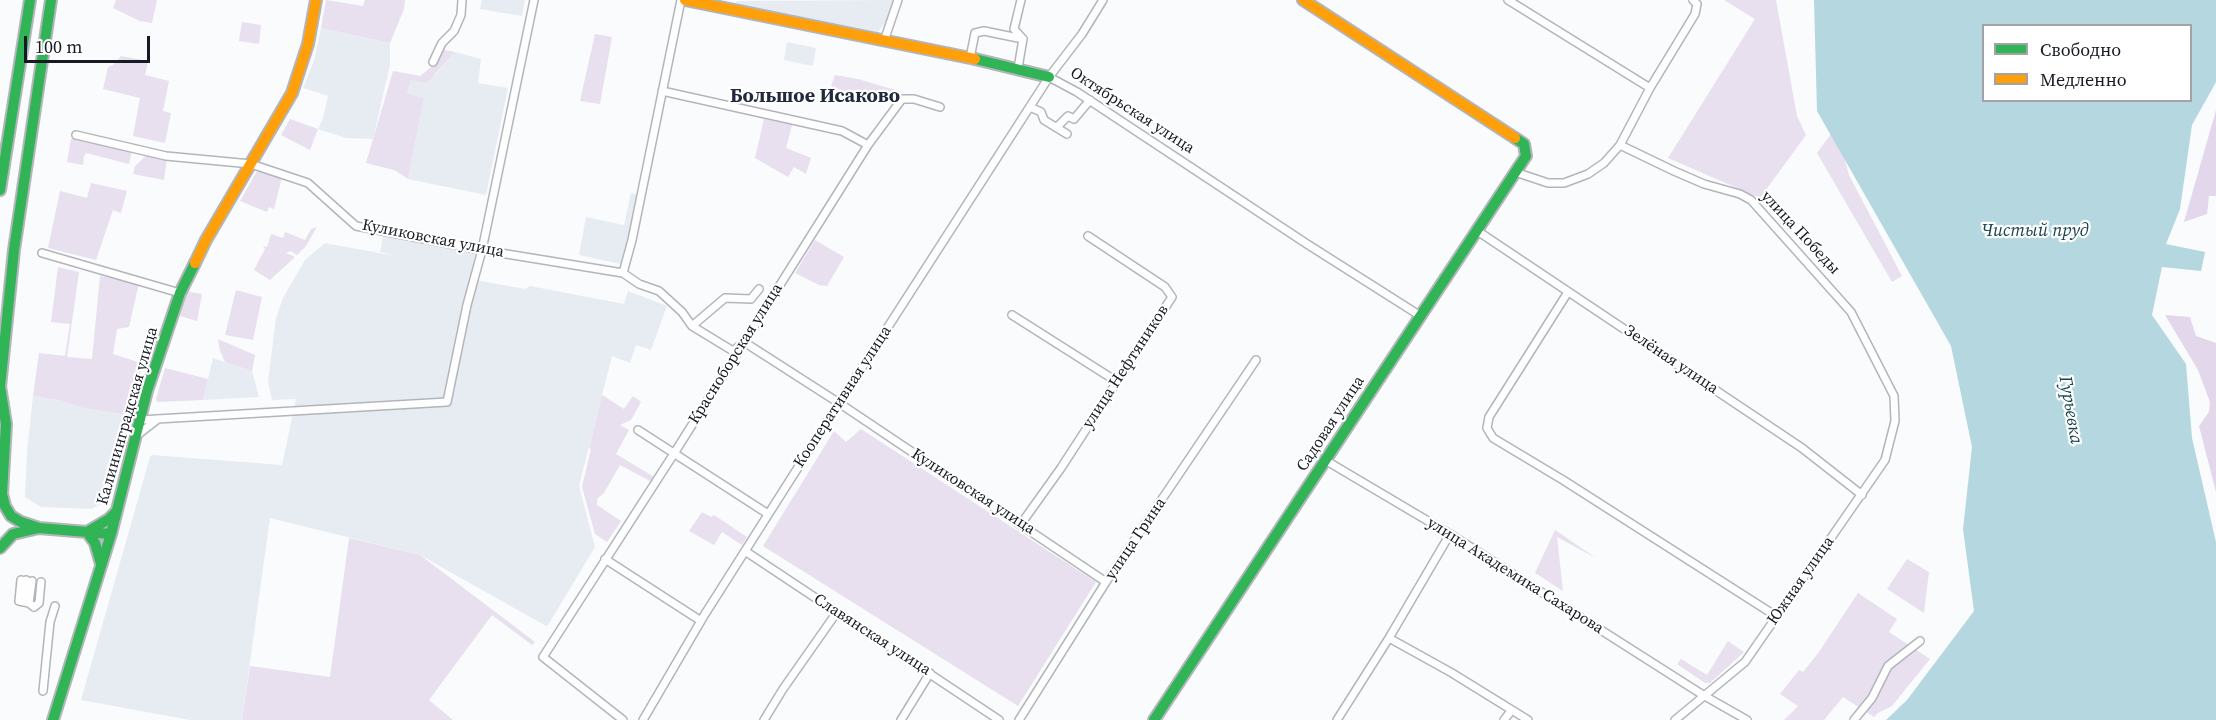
<!DOCTYPE html>
<html>
<head>
<meta charset="utf-8">
<style>
	body { margin:0 }
	#map { position:relative; width:2216px; height:720px; overflow:hidden; background:#f9fbfd; font-family:"Source Serif 4",serif }
	canvas { display:block }
	.legend { position:absolute; left:1982px; top:24px; width:210px; height:78px; box-sizing:border-box; background:#fff; border:2px solid #a2a3a7; margin:0; padding:8px 10px; list-style:none; font-size:18px; color:#161a23 }
	.legend li { display:flex; align-items:center; gap:12px; height:30px }
	.legend b { width:30px; border:2px solid #a2a3a7 }
	.scale { position:absolute; left:24px; top:36px; width:126px; height:27px; box-sizing:border-box; border:3px solid #161a23; border-top:0; padding-left:8px; font-size:18px; line-height:21px; white-space:nowrap; color:#161a23; -webkit-text-stroke:4px #fff; paint-order:stroke }
</style>
</head>
<body>
<div id="map">
<canvas width="2216" height="720"></canvas>
<ul class="legend">
<li><b style="height:8px;background:#30b455"></b>Свободно</li>
<li><b style="height:8px;background:#ff9f0a"></b>Медленно</li>
</ul>
<div class="scale">100 m</div>
</div>
<script>
const context = document.querySelector('canvas').getContext('2d');
context.lineJoin = 'round';
function paint(path, color) {
  context.fillStyle = color;
  context.fill(path, 'evenodd');
}
function toPath(rows) {
  const path = new Path2D();
  for (const r of rows) {
    path.moveTo(r[0], r[1]);
    for (let i = 2; i < r.length; i += 2) path.lineTo(r[i], r[i + 1]);
  }
  return path;
}
function strokePath(path, color, width, dash) {
  context.strokeStyle = color;
  context.lineWidth = width;
  context.lineCap = dash ? 'butt' : 'round';
  context.setLineDash(dash || []);
  context.stroke(path);
}
function drawText(font, color, halo, rows, align = 'center') {
  context.font = font + ' "Source Serif 4",serif';
  context.lineWidth = 4.5;
  context.setLineDash([]);
  context.textBaseline = 'middle';
  context.strokeStyle = halo;
  context.fillStyle = color;
  for (const [text, x, y, turn = 0] of rows) {
    context.save();
    context.translate(x, y);
    context.rotate((+turn || 0) * Math.PI / 180);
    context.textAlign = isNaN(turn) ? turn : align;
    if (halo) context.strokeText(text, 0, 0);
    context.fillText(text, 0, 0);
    context.restore();
  }
}
const built = toPath([
	[482,0,525,0,522,16,480,9],
	[893,0,887,20,878,32,737,4,736,1],
	[321,28,390,43,390,65,373,139,346,138,318,129,323,118,328,96,303,88,314,61],
	[787,42,816,48,813,66,784,60],
	[455,52,481,59,478,83,508,88,486,195,408,179,424,98,407,93,411,79,435,75],
	[631,193,640,195,625,265,579,255,586,217,624,225],
	[384,232,476,251,470,279,525,289,530,286,624,304,628,291,667,306,651,350,636,345,630,363,612,356,579,486,595,547,548,625,546,626,420,555,270,518,242,720,190,720,81,700,150,457,152,455,282,465,296,399,272,400,268,382,276,318,283,298,305,260,325,243,395,256,380,252],
	[213,358,252,371,259,397,203,400],
	[33,396,58,400,87,409,131,415,108,501,91,509,41,507,25,497,27,452]
]);
const green = toPath([
	[116,0,157,0,152,23,140,21,113,8],
	[326,0,363,6,365,0,405,0,404,9,390,43,321,28],
	[1724,0,1776,0,1797,116,1806,135,1760,198,1668,158,1755,19],
	[242,22,261,25,259,44,239,41],
	[595,34,612,37,600,104,580,101],
	[444,50,455,52,427,83,411,80,407,93,424,98,408,179,394,170,366,163,393,71,420,76,431,67],
	[121,56,148,61,145,75,169,81,163,111,171,113,165,143,133,136,140,98,103,89,108,67,113,65],
	[835,75,858,79,895,90,892,99,882,95,880,98,874,95,870,103,852,95,852,94,831,86],
	[290,119,318,129,310,150,281,135],
	[764,119,792,125,786,148,811,158,806,174,794,167,788,177,755,158],
	[1836,127,1849,175,1902,276,1892,282,1817,153],
	[71,139,89,139,132,150,129,164,86,153,84,156,83,165,67,162],
	[148,154,167,158,164,180,133,174,135,166],
	[257,171,282,177,274,209,269,207,267,212,240,201],
	[91,183,127,191,121,213,113,210,96,260,48,248,60,191,87,198],
	[317,227,306,246,297,255,291,251,286,253,295,257,270,280,254,270,265,249,263,246,267,247,271,234,283,238,285,232,305,240,311,229],
	[815,240,844,257,827,286,819,285,795,273],
	[58,267,79,272,67,357,92,359,100,276,139,283,129,327,117,329,113,354,144,364,135,386,131,415,87,409,58,400,33,396,39,353,65,356,70,324,51,322],
	[187,286,190,292,202,294,197,321,180,316],
	[236,290,262,297,253,340,225,335],
	[218,339,255,355,252,371,225,362,220,351],
	[165,368,208,379,203,400,157,402,156,399],
	[602,395,624,409,633,396,641,402,631,420,620,425,629,430,616,454,654,477,650,481,620,465,604,493,597,499,597,505,621,521,607,542,595,534,582,487,591,449,589,448],
	[861,429,1096,582,1018,706,763,546,834,431,846,442],
	[702,512,711,517,714,515,747,537,742,545,722,532,714,545,689,531],
	[1555,530,1596,558,1557,537,1563,591,1535,573],
	[349,538,420,555,535,642,532,645,492,615,429,700,453,720,242,720,250,666,330,677],
	[1907,559,1929,572,1924,613,1887,589],
	[1858,593,1897,619,1889,632,1930,659,1892,706,1878,713,1874,717,1843,697,1824,720,1784,720,1798,706,1780,694,1799,670,1803,672,1819,652],
	[1728,641,1744,652,1710,683,1705,683,1677,664,1681,659,1707,675]
]);
const forest = toPath([
	[2216,110,2216,196,2209,196,2207,214,2184,222],
	[2165,315,2190,317,2196,336,2216,343,2216,492,2199,426,2209,412,2210,402,2198,370]
]);
const water = toPath([
	[1814,0,2216,0,2216,82,2192,125,2180,209,2166,244,2205,252,2201,271,2162,267,2152,315,2186,364,2192,438,2216,542,2216,720,1886,720,1907,700,1974,611,1963,529,1972,447,1951,346,1817,111],
	[1984,26,2190,26,2190,100,1984,100]
]);
const street = toPath([
	[1021,0,1014,29,1023,39],
	[1508,0,1650,88],
	[884,41,898,0],
	[970,58,975,33,984,31,1023,39,1018,68],
	[433,62,442,43,454,31,461,15,462,0],
	[1049,77,1077,92,1307,244,1419,315],
	[662,91,842,131,868,145],
	[1030,107,1041,112,1044,120,1067,134],
	[1057,127,1068,116,1074,119,1090,100],
	[76,135,166,156,251,164,308,183,356,226,482,250,623,273,639,284,659,291,682,312,692,326,733,351,739,346],
	[1620,145,1650,88,1695,14,1697,4,1693,0],
	[1515,172,1548,183,1564,183,1588,174,1604,163,1620,145,1674,171,1704,184,1740,194,1751,200,1851,312,1894,396,1895,421,1885,460,1745,662,1675,720],
	[1476,230,1802,448,1862,495],
	[42,253,180,293],
	[623,273,632,240,681,0],
	[1568,292,1489,417,1487,428,1493,438,1563,480,1776,616],
	[1012,315,1116,381],
	[692,326,725,298,751,299,759,289],
	[744,342,839,403,1106,582],
	[140,420,447,402,467,305,482,250,534,0],
	[638,430,768,514],
	[136,436,158,419],
	[1325,460,1450,534,1703,695,1747,720],
	[1021,524,1061,468,1172,297,1165,287,1088,236],
	[745,551,999,720],
	[605,559,701,621],
	[21,580,19,601,24,602],
	[26,580,24,602,29,603],
	[32,581,29,603,34,607],
	[34,607,39,603,41,582],
	[1389,638,1452,673,1528,720],
	[43,691,50,622,55,606],
	[623,720,543,657,675,452,868,145,902,99,914,99,940,107],
	[643,720,705,614,839,403,1049,77,1082,34,1103,0],
	[764,720,783,689,837,612],
	[901,720,930,673],
	[1019,720,1106,582,1256,360],
	[1337,720,1389,638,1450,534],
	[1504,720,1511,711],
	[1854,720,1872,698,1888,666,1920,641]
]);
const fast = toPath([
	[975,59,1049,77],
	[0,190,30,0],
	[0,386,6,424,2,494,5,506,11,516,21,522,39,528],
	[0,387,14,250,51,0],
	[0,548,13,534,39,528,111,534],
	[101,564,95,543,87,532,109,519,116,512],
	[53,720,111,534,147,391,180,293,195,263],
	[1154,720,1526,156,1524,144,1515,138]
]);
const slow = toPath([
	[685,0,975,59],
	[1303,0,1515,138],
	[195,263,206,240,292,93,308,44,316,0]
]);
const streetNames = [
	["Октябрьская улица",1132,111,33],
	["улица Победы",1800,233,47],
	["Куликовская улица",433,239,11],
	["Красноборская улица",736,354,-58],
	["Зелёная улица",1671,360,34],
	["улица Нефтяников",1126,367,-57],
	["Кооперативная улица",843,397,-57],
	["Калининградская улица",128,416,-74],
	["Садовая улица",1331,424,-57],
	["Куликовская улица",973,492,33],
	["улица Грина",1136,539,-56],
	["улица Академика Сахарова",1515,576,32],
	["Южная улица",1801,581,-55],
	["Славянская улица",872,635,33]
];
const waterNames = [
	["Чистый пруд",2035,231],
	["Гурьевка",2070,410,80]
];
const quarterNames = [
	["Большое Исаково",815,97]
];
paint(built, '#e7ecf3');
paint(green, '#e8dfef');
paint(forest, '#e2d7eb');
paint(water, '#b4d7e0');
strokePath(street, '#b2b5ba', 10);
strokePath(fast, '#b2b5ba', 14);
strokePath(slow, '#b2b5ba', 14);
strokePath(street, '#fefeff', 7);
strokePath(fast, '#30b455', 10);
strokePath(slow, '#ff9f0a', 10);
drawText('16px', '#161a23', '#fff', streetNames);
drawText('italic 18px', '#18444e', '#fff', waterNames);
drawText('bold 20px', '#212a3d', '#fff', quarterNames);
</script>
</body>
</html>
